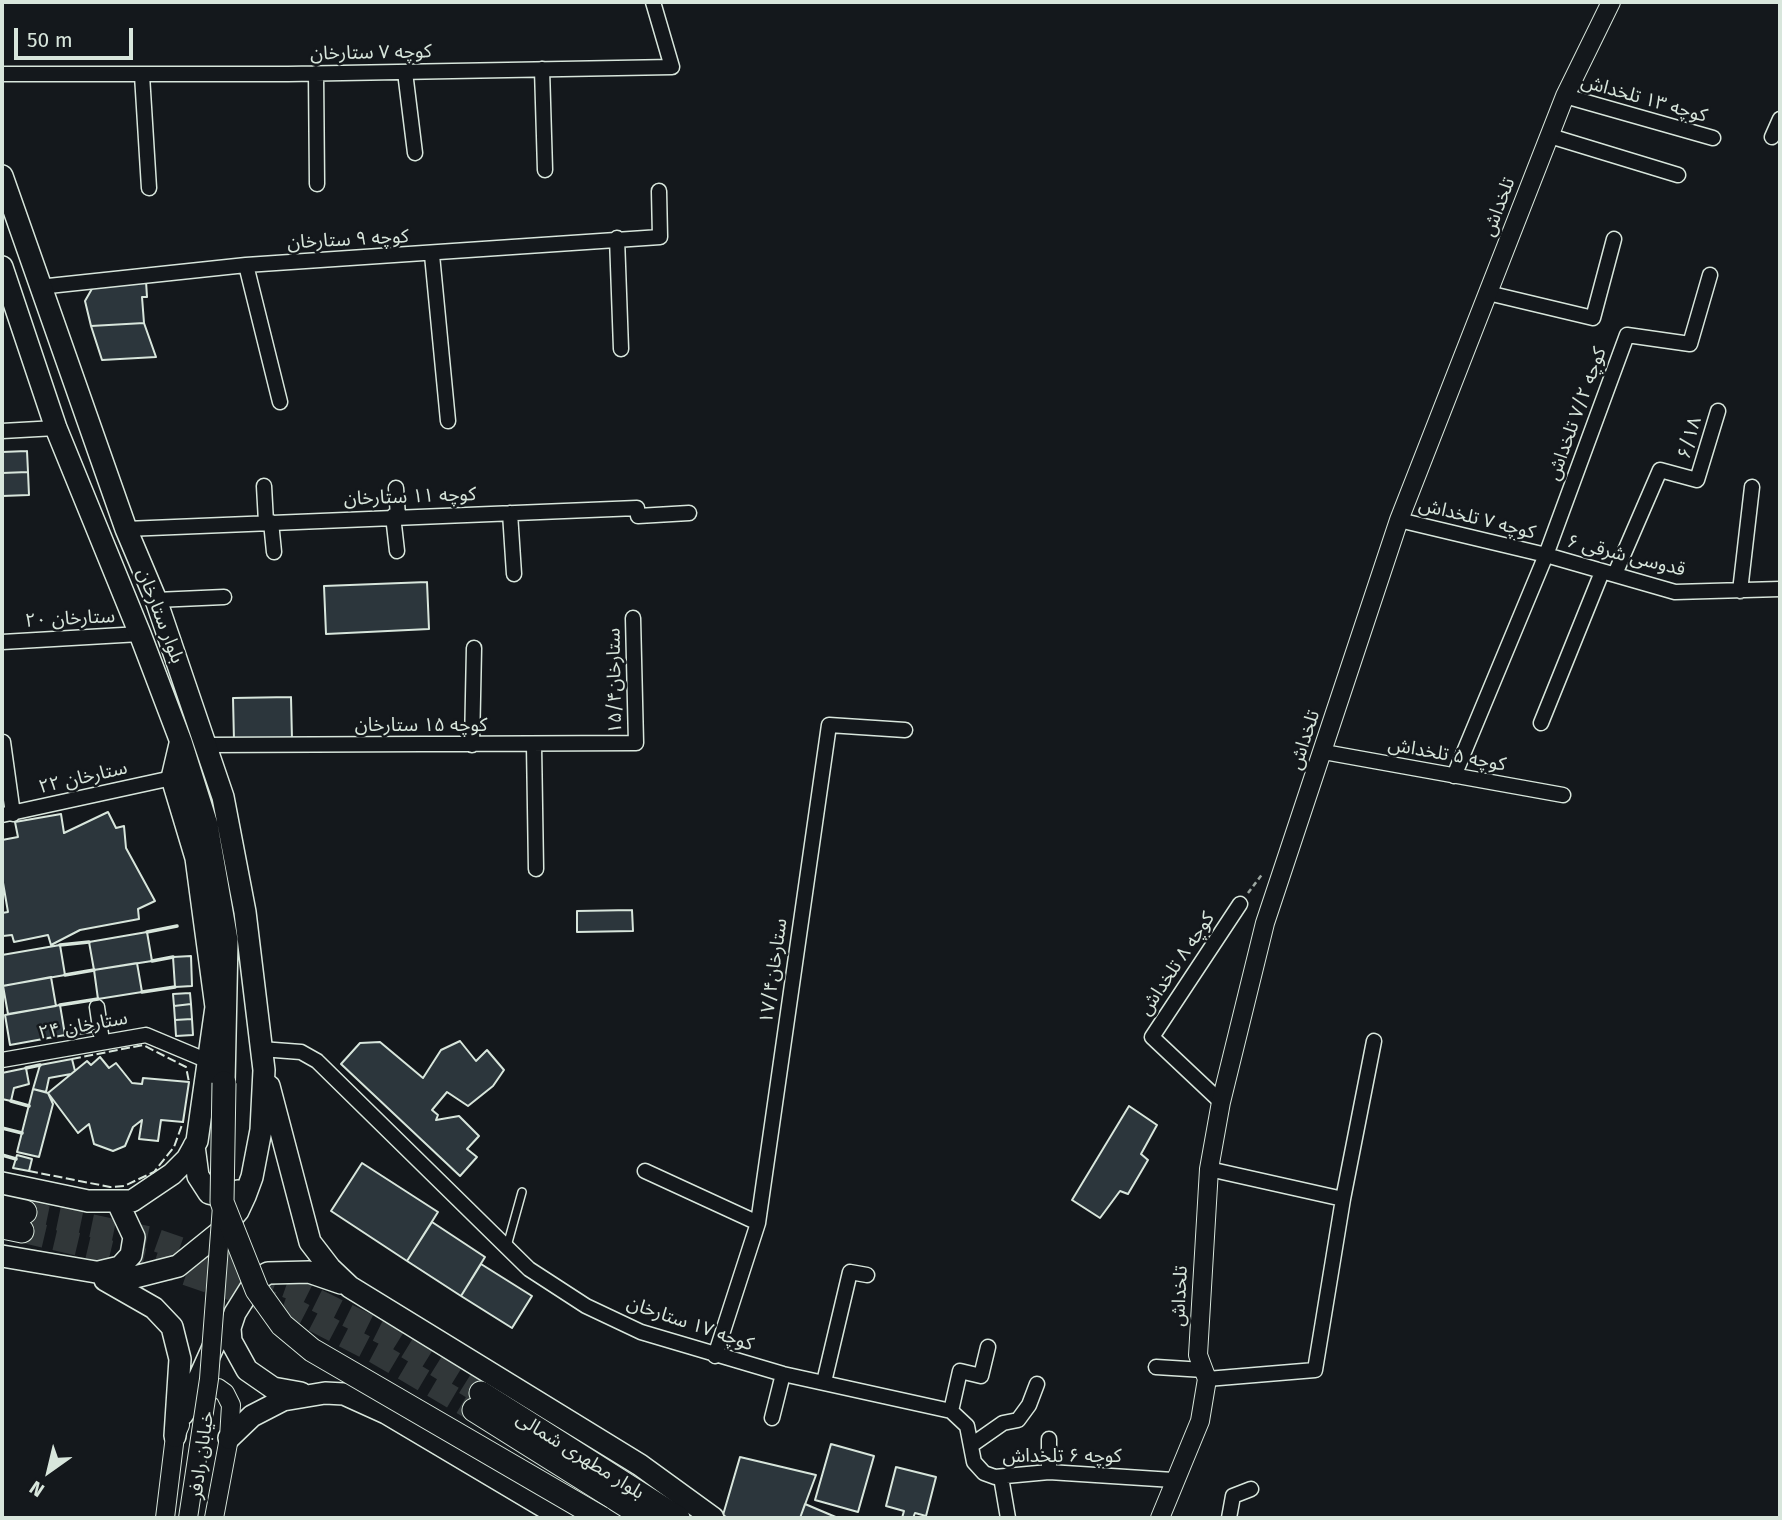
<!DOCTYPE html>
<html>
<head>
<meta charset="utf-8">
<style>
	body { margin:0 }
	#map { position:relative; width:1782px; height:1520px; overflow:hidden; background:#14181c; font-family:"Fira Sans",sans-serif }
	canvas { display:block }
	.frame { position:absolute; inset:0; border:4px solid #d8e6dc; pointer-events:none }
	.north { position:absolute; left:14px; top:1436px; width:70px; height:70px; -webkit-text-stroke:5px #14181c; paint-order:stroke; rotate:214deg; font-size:19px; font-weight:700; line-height:28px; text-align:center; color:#d8e6dc }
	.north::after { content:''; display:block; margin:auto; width:24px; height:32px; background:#d8e6dc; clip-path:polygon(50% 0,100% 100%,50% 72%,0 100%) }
	.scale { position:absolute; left:14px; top:28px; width:119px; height:32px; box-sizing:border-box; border:4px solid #d8e6dc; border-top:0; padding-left:9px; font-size:21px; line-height:24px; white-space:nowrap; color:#d8e6dc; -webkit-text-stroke:5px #14181c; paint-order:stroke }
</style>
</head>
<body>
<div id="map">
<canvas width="1782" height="1520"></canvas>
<div class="frame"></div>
<div class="north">N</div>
<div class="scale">50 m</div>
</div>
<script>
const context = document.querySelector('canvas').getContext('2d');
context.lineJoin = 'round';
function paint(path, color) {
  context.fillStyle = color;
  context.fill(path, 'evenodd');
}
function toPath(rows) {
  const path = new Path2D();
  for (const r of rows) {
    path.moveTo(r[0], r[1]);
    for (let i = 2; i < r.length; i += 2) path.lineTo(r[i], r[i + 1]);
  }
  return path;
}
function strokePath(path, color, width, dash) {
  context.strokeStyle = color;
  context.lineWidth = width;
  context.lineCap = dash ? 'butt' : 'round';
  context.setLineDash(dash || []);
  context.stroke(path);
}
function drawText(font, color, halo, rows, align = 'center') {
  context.font = font + ' "Fira Sans","Noto Sans Arabic",sans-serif';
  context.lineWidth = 5;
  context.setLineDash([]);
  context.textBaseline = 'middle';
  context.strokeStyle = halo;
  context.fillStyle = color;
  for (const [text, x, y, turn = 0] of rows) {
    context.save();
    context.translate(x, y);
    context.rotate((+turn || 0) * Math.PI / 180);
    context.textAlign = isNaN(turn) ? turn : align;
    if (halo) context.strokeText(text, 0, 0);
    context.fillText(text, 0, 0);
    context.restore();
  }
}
const building = toPath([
	[146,281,147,297,142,297,144,323,91,326,85,301,93,287,146,281],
	[144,323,156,357,102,360,91,326,144,323],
	[27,451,28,472,2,473,2,452,27,451],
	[28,472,29,495,2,496,2,473,28,472],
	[427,582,429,629,326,634,324,586,427,582],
	[291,697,292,740,234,741,233,698,291,697],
	[108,812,116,828,124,826,126,848,155,901,138,909,139,919,80,930,51,945,48,935,14,942,12,935,3,936,2,913,8,912,2,877,2,840,18,837,15,822,61,814,64,833,108,812],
	[632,910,633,931,577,932,577,911,632,910],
	[147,932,152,961,94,970,89,942,147,932],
	[60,945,65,975,2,986,2,955,60,945],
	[191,956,192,986,175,987,173,957,191,956],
	[137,963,142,992,98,999,94,970,137,963],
	[51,977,56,1006,8,1014,3,986,51,977],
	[190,993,191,1004,174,1006,173,994,190,993],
	[191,1004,192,1019,175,1020,174,1006,191,1004],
	[60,1005,65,1035,10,1045,5,1015,60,1005],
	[192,1019,193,1035,176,1036,175,1020,192,1019],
	[460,1041,476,1061,487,1050,504,1070,493,1086,468,1106,447,1092,432,1110,438,1115,436,1120,459,1116,479,1136,467,1149,477,1157,460,1176,341,1064,360,1043,380,1042,423,1078,441,1050,460,1041],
	[100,1057,109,1068,116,1063,132,1083,142,1084,143,1078,189,1082,183,1122,161,1120,158,1141,139,1139,142,1120,133,1127,125,1146,113,1151,94,1144,89,1124,78,1133,48,1093,87,1061,91,1065,100,1057],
	[72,1059,75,1071,71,1074,49,1078,46,1092,33,1089,40,1065,72,1059],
	[26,1068,29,1084,14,1088,11,1101,2,1099,2,1073,26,1068],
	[33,1089,48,1093,53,1104,39,1157,17,1152,33,1089],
	[1129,1106,1157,1125,1141,1154,1148,1160,1128,1194,1120,1191,1100,1218,1072,1200,1129,1106],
	[17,1155,32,1159,29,1171,13,1168,17,1155],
	[362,1163,438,1212,407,1261,331,1211,362,1163],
	[432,1222,485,1257,461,1296,407,1261,432,1222],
	[481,1264,532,1296,512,1328,461,1296,481,1264],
	[831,1444,874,1456,858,1512,815,1500,831,1444],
	[740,1457,816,1475,800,1518,728,1518,723,1515,740,1457],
	[896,1467,936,1477,926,1516,915,1513,913,1518,902,1518,904,1511,886,1506,896,1467],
	[805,1504,838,1518,800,1518,805,1504]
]);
const primaryTunnel = toPath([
	[25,1212,150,1238,294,1289,389,1336,481,1393],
	[22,1231,145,1260,296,1311,377,1353,474,1410]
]);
const path = toPath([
	[1248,893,1263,873]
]);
const service = toPath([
	[507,1246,522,1192]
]);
const minor = toPath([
	[542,69,545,170],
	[405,72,415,153],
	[316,73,317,184],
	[2,74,288,74,672,67,653,2],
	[142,75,149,188],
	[1565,96,1713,138],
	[1550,136,1678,175],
	[1772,137,1780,119],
	[617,238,621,349],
	[432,255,448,421],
	[246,265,280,402],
	[39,287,246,265,660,237,659,191],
	[1488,293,1593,318,1614,239],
	[2,431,56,428],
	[264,486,266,522],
	[396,488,398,516],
	[510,513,514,574],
	[393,516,397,551],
	[1399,520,1546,555,1675,592,1780,589],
	[271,522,274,552],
	[126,529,637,508,638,516,689,513],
	[1615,574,1660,470,1697,480,1718,411],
	[1740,591,1752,487],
	[156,600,224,597],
	[2,642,140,634],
	[1541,723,1602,572],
	[3,742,13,814],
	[207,745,636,743,633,618],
	[472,745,474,648],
	[534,745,536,869],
	[1324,752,1563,795],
	[1454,776,1546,555,1627,335,1690,344,1710,275],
	[2,815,172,778],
	[97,1007,102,1041],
	[261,1049,301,1052,317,1061,529,1269,586,1306,641,1332,783,1374,951,1411,967,1426,974,1462,984,1473,995,1477,1049,1472,1173,1480],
	[2,1060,146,1035,208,1061],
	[1221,1102,1152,1037,1240,904],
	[1209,1169,1343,1199,1374,1041],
	[645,1171,758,1223],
	[715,1356,758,1223,829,725,905,730],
	[1156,1367,1204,1370],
	[1207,1379,1315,1370,1343,1199],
	[824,1382,850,1272,867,1275],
	[951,1411,960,1371,981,1376,988,1347],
	[772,1418,783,1374],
	[973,1444,1003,1423,1018,1420,1029,1405,1037,1384],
	[1049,1472,1049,1439],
	[1001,1477,1008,1518],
	[1229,1518,1233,1496,1251,1489]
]);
const tertiary = toPath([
	[197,1394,205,1387,218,1388,225,1393,231,1405,229,1438,214,1518],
	[165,1518,175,1436,180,1425],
	[1160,1518,1200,1421,1207,1379,1198,1355,1209,1169,1221,1102,1265,923,1399,520,1565,96,1611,2]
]);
const secondary = toPath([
	[2,176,126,529,156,600,223,797,245,912,264,1070,261,1130,252,1177,245,1196,238,1211,220,1232,178,1266,131,1278,2,1256],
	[2,267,56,428,140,634,181,742,207,825,227,940,224,1083],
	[269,1086,310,1242,330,1268,350,1287,640,1465,713,1518],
	[194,1146,198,1176,209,1193,225,1197,238,1191],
	[2,1183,88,1201,132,1201,172,1174,187,1159,197,1141,216,1007,196,858,172,778,180,744],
	[99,1272,120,1267,131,1255,134,1237,118,1203],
	[105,1280,154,1308,172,1327,180,1359,175,1436],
	[301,1393,273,1388,247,1370,231,1341,230,1328,235,1313,255,1281,268,1273,309,1272,341,1283],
	[183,1414,214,1345],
	[229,1438,252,1416,283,1400,325,1393,344,1394,386,1413,563,1518]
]);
const primary = toPath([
	[2,1207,25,1212],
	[2,1227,22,1231],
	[481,1393,678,1518],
	[474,1410,646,1518]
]);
const tertiaryBridge = toPath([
	[188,1518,209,1379,222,1206]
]);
const primaryBridge = toPath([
	[224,1083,222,1202,257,1290,282,1325,312,1350,601,1518]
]);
const fence = toPath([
	[72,1059,143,1045,186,1067,189,1082],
	[29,1171,110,1187,124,1186,154,1172,174,1147,183,1122]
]);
const wall = toPath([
	[147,932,177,926],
	[60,945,89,942],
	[152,961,173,957],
	[65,975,94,970],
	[142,992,175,987],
	[60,1005,98,999],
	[65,1035,94,1031,93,1025],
	[26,1068,40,1065],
	[11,1101,29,1106],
	[2,1128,22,1133],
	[2,1155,16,1159]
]);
const streetNames = [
	["کوچه ۷ ستارخان",371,53,-1],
	["کوچه ۱۳ تلخداش",1644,99,16],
	["تلخداش",1499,207,-69],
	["کوچه ۹ ستارخان",348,240,-3],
	["کوچه ۷/۲ تلخداش",1577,414,-70],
	["۶/۱۸",1690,438,-74],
	["کوچه ۱۱ ستارخان",410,497,-2],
	["کوچه ۷ تلخداش",1477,519,14],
	["قدوسی شرقی ۶",1626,556,14],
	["بلوار ستارخان",160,616,69],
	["۲۰ ستارخان",70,619,-3],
	["ستارخان۱۵/۴",615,681,-91],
	["کوچه ۱۵ ستارخان",421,726],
	["تلخداش",1305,740,-72],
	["کوچه ۵ تلخداش",1447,755,10],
	["۲۲ ستارخان",83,778,-13],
	["کوچه ۸ تلخداش",1177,964,-56],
	["ستارخان۱۷/۴",774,971,-82],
	["۲۴ ستارخان",83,1026,-10],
	["تلخداش",1180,1296,-87],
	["کوچه ۱۷ ستارخان",690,1324,19],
	["خیابان رادفر",202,1455,-82],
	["بلوار مطهرى شمالى",580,1456,32],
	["کوچه ۶ تلخداش",1062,1457]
];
paint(building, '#2c363c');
strokePath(building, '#d8e6dc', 2);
strokePath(primaryTunnel, '#313739', 23, [23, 11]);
strokePath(service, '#d8e6dc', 10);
strokePath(minor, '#d8e6dc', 17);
strokePath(tertiary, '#d8e6dc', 20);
strokePath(secondary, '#d8e6dc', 24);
strokePath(primary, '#d8e6dc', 25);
strokePath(path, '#9da8a2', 2.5, [5, 3.5]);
strokePath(service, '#14181c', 7);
strokePath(minor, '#14181c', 14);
strokePath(tertiary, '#14181c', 18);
strokePath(secondary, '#14181c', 21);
strokePath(primary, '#14181c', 23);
strokePath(tertiaryBridge, '#d8e6dc', 20, []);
strokePath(primaryBridge, '#d8e6dc', 25, []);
strokePath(tertiaryBridge, '#14181c', 18);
strokePath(primaryBridge, '#14181c', 23);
strokePath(fence, '#d8e6dc', 2, [9, 3.5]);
strokePath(wall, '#d8e6dc', 3.5);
drawText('19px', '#d8e6dc', '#14181c', streetNames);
</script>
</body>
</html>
